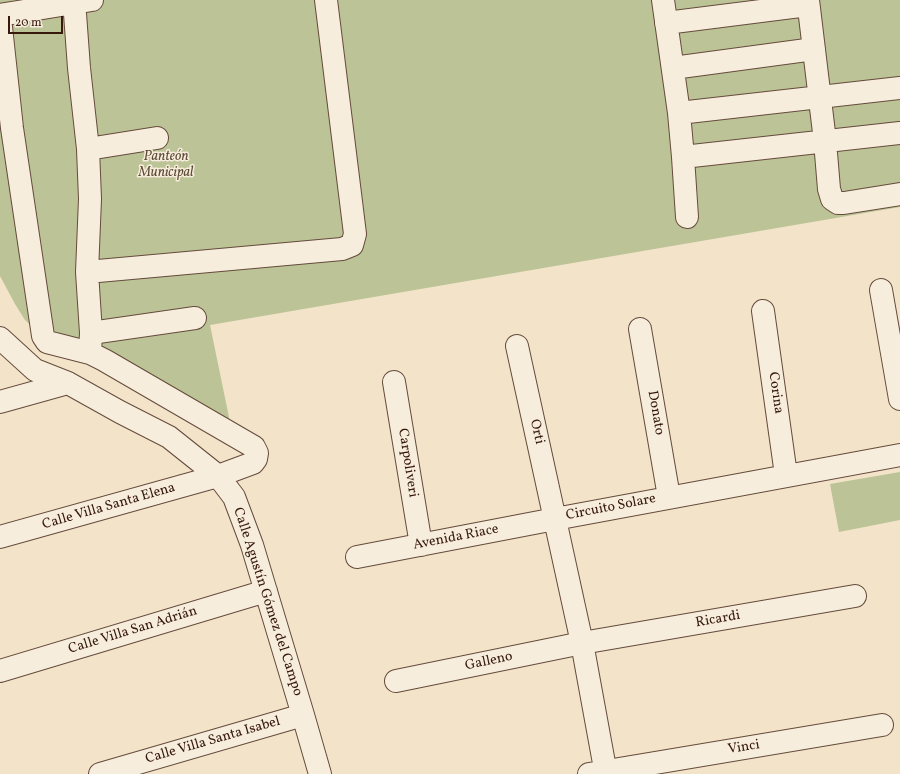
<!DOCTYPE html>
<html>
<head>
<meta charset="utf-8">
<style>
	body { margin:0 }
	#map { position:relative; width:900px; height:774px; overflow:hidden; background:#f2e3c9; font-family:Vollkorn,serif }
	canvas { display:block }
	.scale { position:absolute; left:8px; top:16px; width:55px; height:18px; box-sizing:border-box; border:2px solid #36180d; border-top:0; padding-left:5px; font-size:12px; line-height:14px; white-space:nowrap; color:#36180d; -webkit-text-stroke:3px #f7eddc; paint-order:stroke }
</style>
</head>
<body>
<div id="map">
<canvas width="900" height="774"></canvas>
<div class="scale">20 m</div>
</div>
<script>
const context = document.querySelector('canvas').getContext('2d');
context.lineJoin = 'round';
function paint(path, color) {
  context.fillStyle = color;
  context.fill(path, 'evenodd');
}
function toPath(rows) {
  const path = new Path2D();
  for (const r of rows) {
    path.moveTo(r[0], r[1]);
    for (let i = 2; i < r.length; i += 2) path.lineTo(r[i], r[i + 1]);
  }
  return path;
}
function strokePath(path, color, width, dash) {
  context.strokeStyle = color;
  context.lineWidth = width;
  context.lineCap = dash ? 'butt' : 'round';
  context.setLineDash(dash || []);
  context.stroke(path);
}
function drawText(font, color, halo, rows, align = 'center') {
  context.font = font + ' Vollkorn,serif';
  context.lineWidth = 3;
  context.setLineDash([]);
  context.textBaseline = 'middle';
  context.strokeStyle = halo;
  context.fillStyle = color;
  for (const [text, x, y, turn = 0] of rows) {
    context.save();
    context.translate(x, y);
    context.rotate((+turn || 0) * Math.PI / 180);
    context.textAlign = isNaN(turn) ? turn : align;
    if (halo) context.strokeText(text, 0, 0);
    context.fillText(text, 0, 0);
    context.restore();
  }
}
const green = toPath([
	[0,0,900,0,900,207,210,325,231,427,46,339,25,320,15,304,0,276],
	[900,472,900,520,839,532,830,484]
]);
const minor = toPath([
	[74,0,79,68,88,149,90,199,87,272,91,333,90,353],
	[663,0,679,113,683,157,687,217],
	[808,0,825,141,829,189,832,199,838,203,844,203,900,194],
	[0,15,92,0],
	[0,18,12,128,43,336,47,342,90,353,104,360,254,447,257,453,256,459,253,463,218,476,0,537],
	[666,23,808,5],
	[673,68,814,49],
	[679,113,900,88],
	[88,149,157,138],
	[683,157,900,133],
	[87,272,342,249,352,245,355,234,326,0],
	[881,290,900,399],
	[763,311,786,475],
	[640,329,669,497],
	[91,333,195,318],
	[0,338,35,370,68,383,120,412,169,437,218,476,234,497,252,545,303,715,320,774],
	[517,346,582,643,606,774],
	[394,382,421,545],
	[0,402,68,383],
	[357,557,555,519,900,455],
	[0,671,266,591],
	[396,681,582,643,855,596],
	[100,774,303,715],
	[589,774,882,725]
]);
const parkNames = [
	["Panteón",166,157],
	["Municipal",166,173]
];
const streetNames = [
	["Corina",775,393,82],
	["Donato",655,413,80],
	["Orti",536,432,77],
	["Carpoliveri",407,463,81],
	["Calle Villa Santa Elena",109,507,-16],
	["Circuito Solare",611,508,-11],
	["Avenida Riace",456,538,-11],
	["Calle Agustín Gómez del Campo",267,602,72],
	["Ricardi",718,620,-10],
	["Calle Villa San Adrián",133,631,-17],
	["Galleno",489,662,-12],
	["Calle Villa Santa Isabel",213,741,-16],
	["Vinci",744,748,-9]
];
paint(green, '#bcc396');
strokePath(minor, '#654b3c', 24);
strokePath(minor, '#f7eddc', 22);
drawText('italic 14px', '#5e4b36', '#f7eddc', parkNames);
drawText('14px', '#36180d', '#f7eddc', streetNames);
</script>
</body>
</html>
